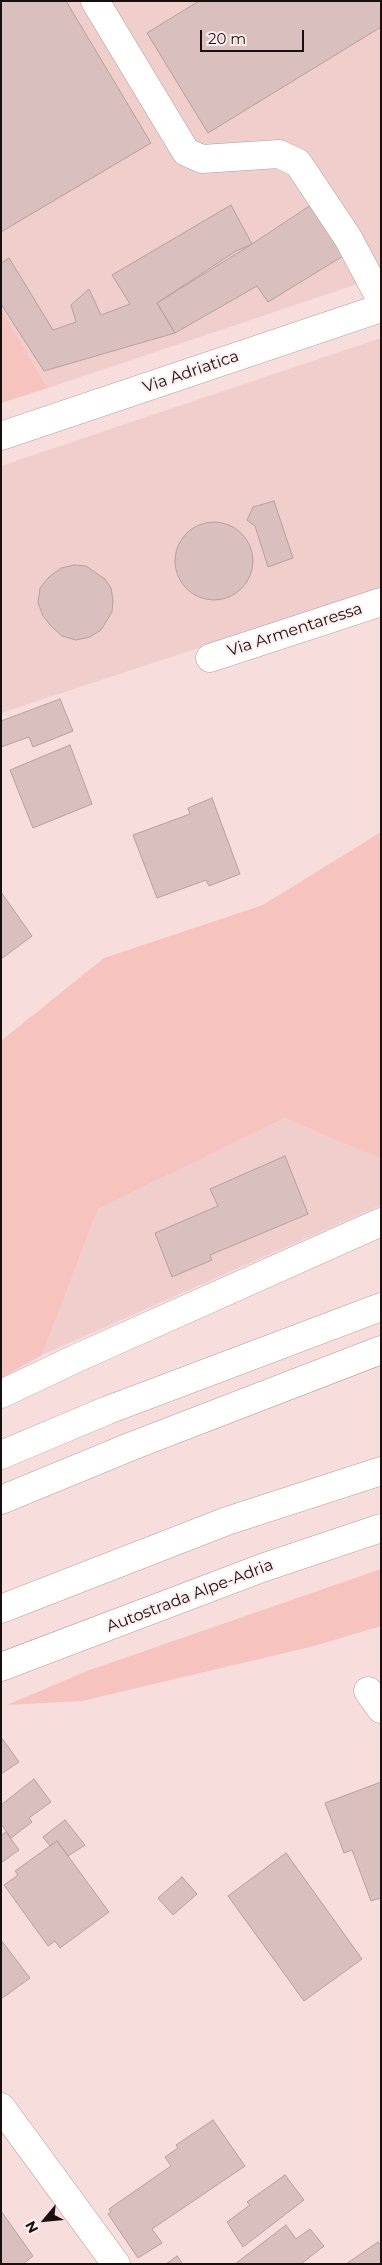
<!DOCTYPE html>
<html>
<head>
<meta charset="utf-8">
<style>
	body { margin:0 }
	#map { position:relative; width:382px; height:2265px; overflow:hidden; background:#f7dddb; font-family:Montserrat,sans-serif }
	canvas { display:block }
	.frame { position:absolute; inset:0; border:2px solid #18100f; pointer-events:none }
	.north { position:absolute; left:20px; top:2195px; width:50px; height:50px; -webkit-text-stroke:4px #fdedec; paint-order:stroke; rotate:242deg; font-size:14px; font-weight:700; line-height:20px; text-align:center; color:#18100f }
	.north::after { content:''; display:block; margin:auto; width:18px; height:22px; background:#18100f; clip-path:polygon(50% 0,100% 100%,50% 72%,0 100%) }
	.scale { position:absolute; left:200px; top:30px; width:104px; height:22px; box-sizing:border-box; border:2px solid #18100f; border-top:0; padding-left:6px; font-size:15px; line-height:18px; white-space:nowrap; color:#18100f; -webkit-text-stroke:4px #fdedec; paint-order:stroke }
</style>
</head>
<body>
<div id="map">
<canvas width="382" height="2265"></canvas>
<div class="frame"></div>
<div class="north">N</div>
<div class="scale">20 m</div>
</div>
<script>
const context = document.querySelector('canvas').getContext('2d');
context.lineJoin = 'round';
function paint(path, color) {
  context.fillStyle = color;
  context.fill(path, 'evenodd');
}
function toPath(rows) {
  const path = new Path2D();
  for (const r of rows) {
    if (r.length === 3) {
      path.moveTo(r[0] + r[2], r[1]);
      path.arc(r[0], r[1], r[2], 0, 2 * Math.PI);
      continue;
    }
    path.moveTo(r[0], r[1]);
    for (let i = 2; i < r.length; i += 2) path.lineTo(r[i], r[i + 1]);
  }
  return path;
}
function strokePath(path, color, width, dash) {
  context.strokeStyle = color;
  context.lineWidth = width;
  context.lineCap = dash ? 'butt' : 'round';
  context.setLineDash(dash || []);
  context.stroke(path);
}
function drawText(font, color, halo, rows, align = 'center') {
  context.font = font + ' Montserrat,sans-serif';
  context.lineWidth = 4;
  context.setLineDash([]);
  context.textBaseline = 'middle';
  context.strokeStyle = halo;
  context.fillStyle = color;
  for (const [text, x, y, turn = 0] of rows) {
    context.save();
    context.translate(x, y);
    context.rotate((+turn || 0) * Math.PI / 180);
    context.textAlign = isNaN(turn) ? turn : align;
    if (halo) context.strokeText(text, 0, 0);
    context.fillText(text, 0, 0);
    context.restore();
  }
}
const built = toPath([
	[1,1,381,1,381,276,48,388,1,310],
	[381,338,381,588,1,713,1,466],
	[285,1118,381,1159,381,1205,42,1355,98,1209]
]);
const green = toPath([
	[1,310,48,388,1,403],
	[381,832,381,1159,285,1118,98,1209,42,1355,1,1378,1,1041,104,958,263,905],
	[381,1569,381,1626,314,1646,82,1701,7,1705,87,1671]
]);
const building = toPath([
	[1,1,66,1,151,143,1,232,1,1],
	[199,1,381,1,381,27,208,133,147,33,199,1],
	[317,201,348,253,268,302,257,286,175,333,157,303,236,251,252,244,317,201],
	[231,205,252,244,157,303,175,333,44,371,1,304,1,263,9,258,53,330,76,322,71,305,89,289,101,315,130,304,112,275,231,205],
	[274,501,293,558,268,567,255,526,247,520,253,507,274,501],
	[214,561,39],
	[74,565,86,566,105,579,111,588,113,600,112,612,101,630,90,637,76,640,62,636,52,627,43,616,38,603,40,588,49,577,61,568,74,565],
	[60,699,73,731,33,747,29,737,1,747,1,721,60,699],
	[70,745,92,804,33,828,10,770,70,745],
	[212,798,240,874,209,886,206,880,157,898,133,835,190,814,188,808,212,798],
	[1,892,32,936,1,959,1,892],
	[285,1156,308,1214,210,1255,212,1260,172,1277,155,1233,218,1206,210,1189,285,1156],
	[1,1737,19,1762,1,1774,1,1737],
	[34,1779,51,1802,29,1818,32,1822,11,1838,1,1824,1,1805,34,1779],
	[381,1782,381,1898,371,1901,352,1850,344,1853,325,1803,381,1782],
	[65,1820,85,1845,68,1856,57,1841,50,1846,43,1837,65,1820],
	[6,1832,19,1850,1,1863,1,1835,6,1832],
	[57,1841,109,1912,60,1948,55,1941,48,1946,4,1885,18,1875,15,1871,57,1841],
	[286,1853,362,1959,304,2001,228,1896,286,1853],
	[182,1877,197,1894,173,1915,158,1898,182,1877],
	[1,1940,30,1978,1,1999,1,1940],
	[213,2120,245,2166,152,2229,162,2243,138,2258,108,2214,111,2212,109,2209,171,2166,165,2157,178,2148,176,2145,213,2120],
	[285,2175,304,2200,243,2247,227,2222,250,2205,247,2202,285,2175],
	[1,2211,33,2256,23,2264,1,2264,1,2211],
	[286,2225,296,2239,310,2229,324,2246,301,2264,235,2264,286,2225],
	[378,2242,381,2246,381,2264,346,2264,378,2242],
	[177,2256,183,2264,166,2264,177,2256]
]);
const minor = toPath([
	[95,1,186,152,202,159,279,154,298,163,348,238,381,300],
	[210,658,381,602],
	[368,1691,381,1709]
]);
const major = toPath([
	[1,436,381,308],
	[1,2107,116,2264]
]);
const highway = toPath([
	[1,1394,77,1358,381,1222],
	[1,1455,108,1410,381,1307],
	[1,1500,132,1446,381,1350],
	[1,1609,227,1521,381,1471],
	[1,1667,262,1568,381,1528]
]);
const streetNames = [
	["Via Adriatica",191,372,-19],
	["Via Armentaressa",295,630,-18],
	["Autostrada Alpe-Adria",190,1596,-21]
];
paint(built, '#f0cecb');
paint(green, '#f6c3bf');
paint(building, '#d9c0be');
strokePath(building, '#b8a09e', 1);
strokePath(minor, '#b49c9a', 29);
strokePath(major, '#b49c9a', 29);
strokePath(highway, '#b49c9a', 29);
strokePath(minor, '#fff', 28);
strokePath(major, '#fff', 28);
strokePath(highway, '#fff', 28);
drawText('16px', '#18100f', '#fdedec', streetNames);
</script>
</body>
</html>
